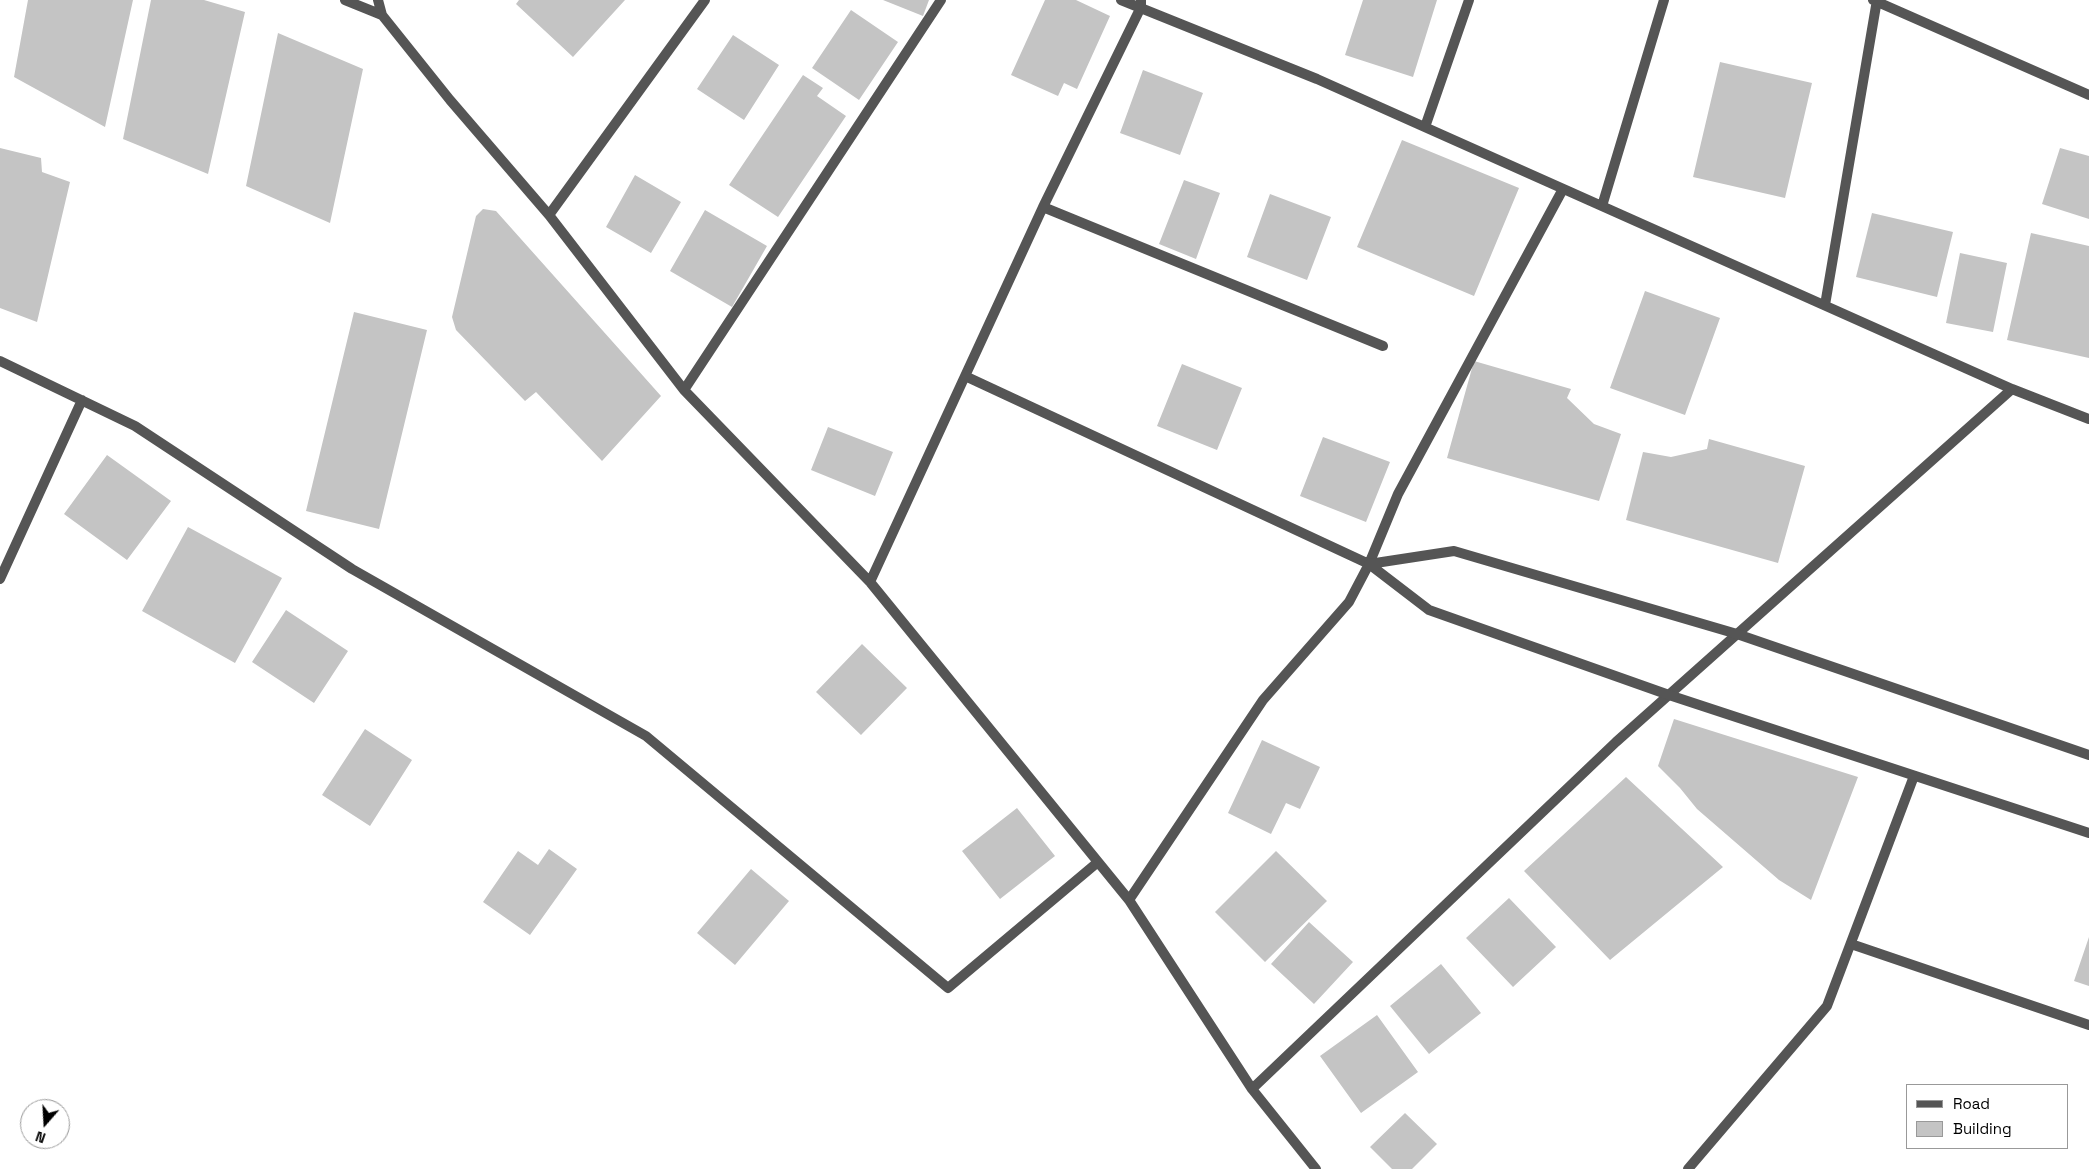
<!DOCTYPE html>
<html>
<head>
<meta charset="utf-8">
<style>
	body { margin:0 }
	#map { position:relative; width:2089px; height:1169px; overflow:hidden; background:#fff; font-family:"Space Grotesk",sans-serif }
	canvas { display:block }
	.legend { position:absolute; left:1906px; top:1084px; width:162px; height:65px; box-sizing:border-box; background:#fff; border:1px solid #999; margin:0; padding:6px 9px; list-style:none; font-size:15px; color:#000 }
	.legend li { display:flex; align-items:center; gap:10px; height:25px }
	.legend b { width:25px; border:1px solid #999 }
	.north { position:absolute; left:20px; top:1099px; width:50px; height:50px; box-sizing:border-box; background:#fff; border:1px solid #999; border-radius:50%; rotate:199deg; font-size:14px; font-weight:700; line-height:20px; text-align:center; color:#000 }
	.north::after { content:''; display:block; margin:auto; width:18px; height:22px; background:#000; clip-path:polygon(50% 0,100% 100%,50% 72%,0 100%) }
</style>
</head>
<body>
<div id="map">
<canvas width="2089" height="1169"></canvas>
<ul class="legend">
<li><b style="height:6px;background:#555"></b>Road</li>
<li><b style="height:14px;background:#c4c4c4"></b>Building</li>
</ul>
<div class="north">N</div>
</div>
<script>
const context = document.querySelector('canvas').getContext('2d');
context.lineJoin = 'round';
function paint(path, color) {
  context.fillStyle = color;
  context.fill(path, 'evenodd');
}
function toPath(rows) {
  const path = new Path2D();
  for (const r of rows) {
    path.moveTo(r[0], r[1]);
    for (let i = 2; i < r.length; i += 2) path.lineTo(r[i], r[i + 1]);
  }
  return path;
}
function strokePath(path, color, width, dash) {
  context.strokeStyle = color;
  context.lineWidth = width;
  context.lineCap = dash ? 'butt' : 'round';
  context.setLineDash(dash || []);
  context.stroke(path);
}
const building = toPath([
	[28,0,133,0,105,127,14,77],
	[151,0,204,0,245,12,208,174,123,139],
	[519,0,625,0,573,57,516,4],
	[883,0,929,0,923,16],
	[1045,0,1076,0,1110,16,1077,89,1064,83,1058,96,1011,75],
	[1363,0,1437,0,1413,77,1345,55],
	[851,10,898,42,859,100,812,68],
	[278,33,363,69,330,223,246,186],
	[733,35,779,65,744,120,697,89],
	[1720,62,1812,83,1785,198,1693,177],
	[1143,70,1203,93,1180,155,1120,133],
	[803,75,823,88,817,96,846,116,778,217,729,185],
	[1402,140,1519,188,1474,296,1357,247],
	[0,148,41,158,42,172,70,182,37,322,0,308],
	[2060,148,2089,156,2089,219,2042,204],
	[635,175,681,202,651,253,606,227],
	[1184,180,1220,193,1196,259,1159,244],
	[1270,194,1331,217,1307,280,1247,257],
	[483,209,496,211,661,396,602,461,536,392,525,401,456,330,452,317,476,216],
	[705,210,767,246,732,307,670,271],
	[1872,213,1953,232,1937,297,1856,277],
	[2031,233,2089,246,2089,358,2007,340],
	[1960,253,2007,263,1993,332,1946,323],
	[1645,291,1720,318,1685,415,1610,388],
	[354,312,427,330,379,529,306,511],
	[1474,361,1571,389,1567,398,1594,424,1621,434,1599,501,1447,458],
	[1182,364,1242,388,1217,450,1157,426],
	[828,427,893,452,875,496,811,470],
	[1323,437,1390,462,1366,522,1300,496],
	[1709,439,1805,466,1778,563,1626,520,1643,452,1671,457,1707,449],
	[107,455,171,501,127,560,64,514],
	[188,527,282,578,235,663,142,611],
	[286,610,348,651,314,703,252,662],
	[862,644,907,688,861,735,816,692],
	[1674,719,1858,777,1811,900,1779,880,1697,809,1680,788,1658,766],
	[365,729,412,760,370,826,322,795],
	[1262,740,1320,767,1300,809,1286,803,1271,834,1228,813],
	[1626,777,1723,867,1610,960,1524,871],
	[1017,808,1055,856,1000,899,962,851],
	[549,849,577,869,530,935,483,902,518,851,538,865],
	[1276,851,1327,901,1265,962,1215,912],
	[751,869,789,901,735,965,697,933],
	[1509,898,1556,947,1513,987,1466,938],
	[1309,922,1353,962,1314,1004,1271,964],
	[2089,937,2089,986,2074,981],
	[1441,964,1481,1013,1429,1054,1390,1006],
	[1377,1015,1418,1072,1361,1113,1320,1056],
	[1405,1113,1437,1144,1412,1169,1392,1169,1370,1147]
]);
const minor = toPath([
	[345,0,382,15],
	[378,0,382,15,450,100,549,215,684,390,870,582,1129,900,1252,1089,1316,1169],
	[1121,0,1317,79,2012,389,2089,419],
	[1873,0,2089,95],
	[1425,127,1469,0],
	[1602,206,1664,0],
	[1043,207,1383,346],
	[549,215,705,0],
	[1825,305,1877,0],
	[0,361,135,426,352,569,646,736,948,988,1098,862],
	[965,376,1369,564],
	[684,390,941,0],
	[0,579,82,400],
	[870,582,1043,207,1141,7,1141,0],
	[1129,900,1263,700,1349,602,1369,564,1398,494,1563,189],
	[1851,944,2089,1025],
	[1252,1089,1616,742,2012,389],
	[1688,1169,1827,1006,1914,776]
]);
const tertiary = toPath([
	[2089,755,1737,634,1454,551,1369,564,1429,610,1669,695,2089,833]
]);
paint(building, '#c4c4c4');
strokePath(minor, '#555', 10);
strokePath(tertiary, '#555', 10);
</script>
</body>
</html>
